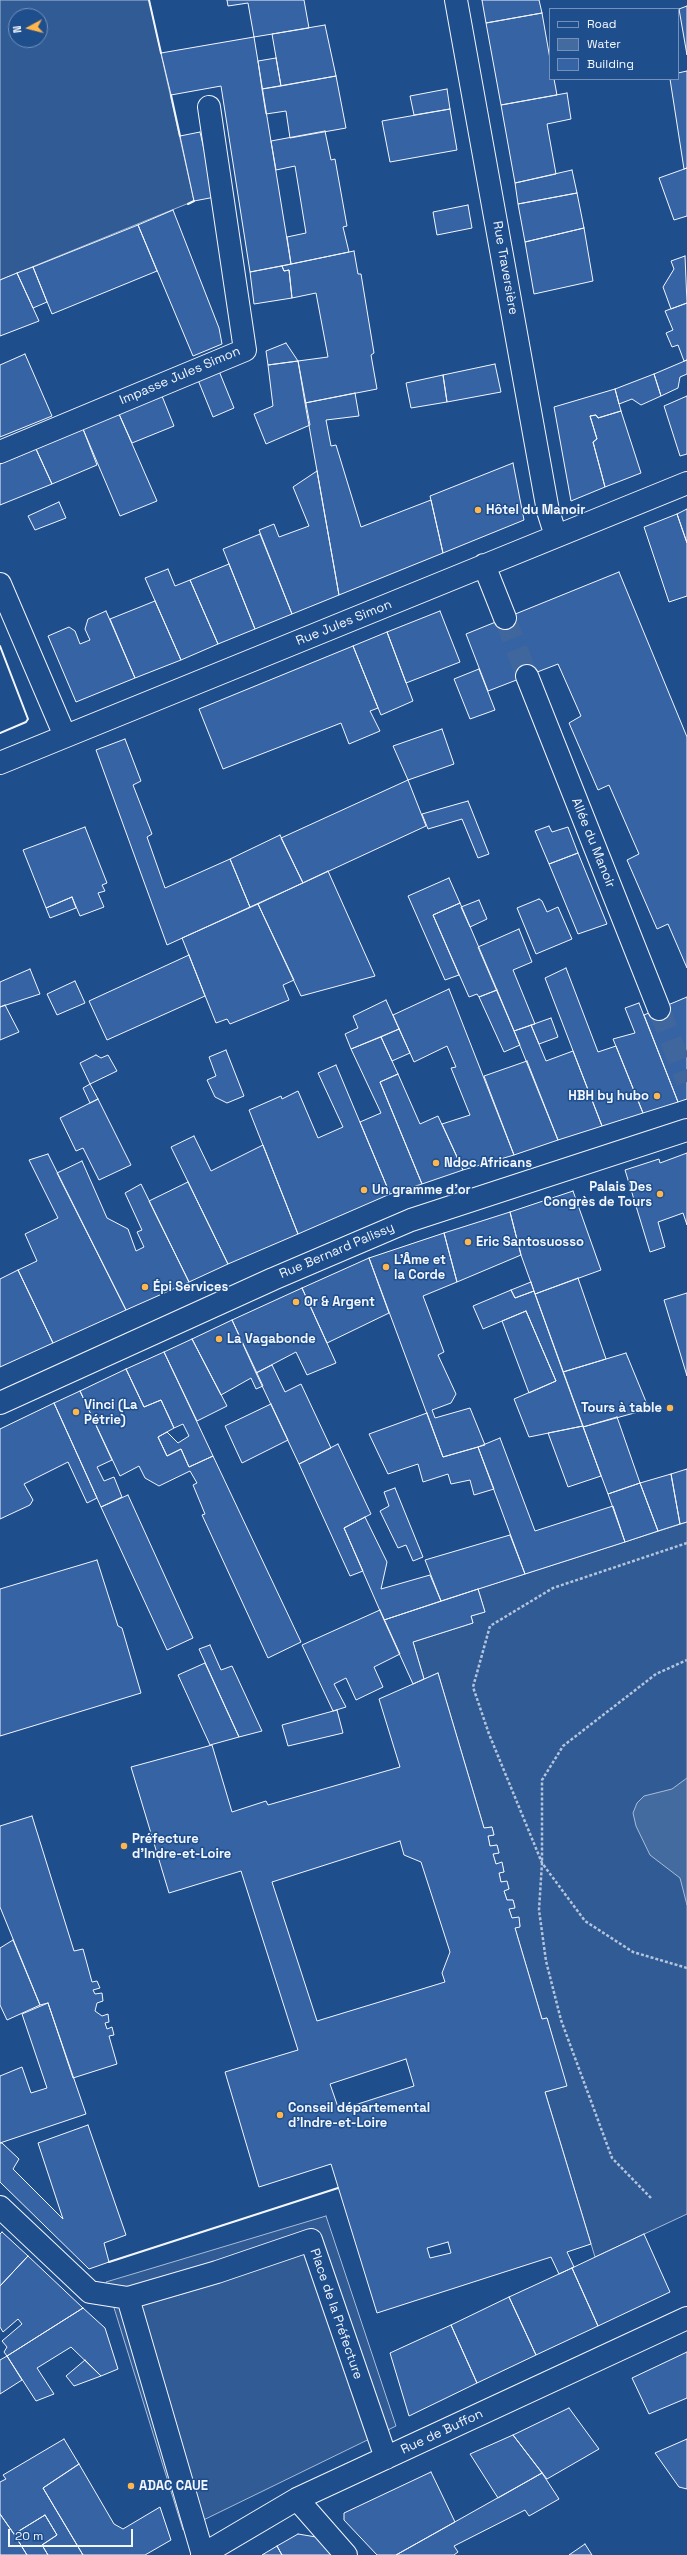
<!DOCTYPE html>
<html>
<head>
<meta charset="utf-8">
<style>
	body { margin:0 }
	#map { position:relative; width:687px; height:2555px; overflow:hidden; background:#1f4e8c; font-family:"Space Grotesk",sans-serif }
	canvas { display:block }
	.legend { position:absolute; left:549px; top:8px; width:130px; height:72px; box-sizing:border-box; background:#1f4e8c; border:1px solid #7391ba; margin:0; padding:5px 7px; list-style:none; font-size:12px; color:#f2f6ff }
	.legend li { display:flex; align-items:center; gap:8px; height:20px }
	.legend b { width:20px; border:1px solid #7391ba }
	.north { position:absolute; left:8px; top:8px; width:40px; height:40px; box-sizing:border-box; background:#1f4e8c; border:1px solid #7391ba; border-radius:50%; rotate:263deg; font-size:11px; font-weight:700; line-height:16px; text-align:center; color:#f2f6ff }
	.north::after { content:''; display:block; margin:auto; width:14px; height:18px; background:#ffb74d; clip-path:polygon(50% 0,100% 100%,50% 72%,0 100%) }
	.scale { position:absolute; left:8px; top:2529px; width:125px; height:18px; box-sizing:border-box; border:2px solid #f2f6ff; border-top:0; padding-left:5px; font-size:12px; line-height:14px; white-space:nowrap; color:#f2f6ff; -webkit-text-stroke:3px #1f4e8c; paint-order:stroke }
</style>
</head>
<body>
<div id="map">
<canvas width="687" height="2555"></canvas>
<ul class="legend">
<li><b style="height:5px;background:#1f4e8c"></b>Road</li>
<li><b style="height:11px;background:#446ba0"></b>Water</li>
<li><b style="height:11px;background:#3563a3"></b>Building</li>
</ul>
<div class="north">N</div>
<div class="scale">20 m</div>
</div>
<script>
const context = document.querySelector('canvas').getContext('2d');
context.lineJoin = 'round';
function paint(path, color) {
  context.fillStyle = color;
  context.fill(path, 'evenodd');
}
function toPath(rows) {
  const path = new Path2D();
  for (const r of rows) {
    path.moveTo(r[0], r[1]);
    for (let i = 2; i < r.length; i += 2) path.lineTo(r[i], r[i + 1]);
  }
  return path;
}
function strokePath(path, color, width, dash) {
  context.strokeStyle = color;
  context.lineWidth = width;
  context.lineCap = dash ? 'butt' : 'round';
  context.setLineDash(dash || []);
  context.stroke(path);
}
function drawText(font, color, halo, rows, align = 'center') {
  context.font = font + ' "Space Grotesk",sans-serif';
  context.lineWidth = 3;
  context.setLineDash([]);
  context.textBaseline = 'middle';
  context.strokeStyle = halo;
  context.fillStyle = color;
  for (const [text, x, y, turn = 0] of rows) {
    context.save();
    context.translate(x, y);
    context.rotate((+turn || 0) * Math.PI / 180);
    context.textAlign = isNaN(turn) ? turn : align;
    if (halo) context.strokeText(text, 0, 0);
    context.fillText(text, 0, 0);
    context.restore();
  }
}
const built = toPath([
	[0,0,149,0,194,201,0,280,0,0],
	[16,16,40,16,40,40,16,40,16,16],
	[687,1522,687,2214,595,2257,545,2092,566,2086,547,2018,542,2019,515,1928,520,1926,519,1918,512,1918,509,1909,515,1907,513,1900,507,1900,504,1891,509,1889,507,1882,501,1882,499,1873,504,1872,502,1863,496,1864,493,1854,499,1853,497,1845,490,1846,488,1836,494,1835,492,1827,484,1828,438,1673,424,1679,413,1642,473,1623,471,1616,485,1612,478,1589,687,1522],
	[326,2216,396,2426,183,2530,106,2282,326,2216]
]);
const water = toPath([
	[687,1778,687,1905,680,1878,650,1855,636,1826,633,1813,637,1803,644,1796,672,1789,687,1778]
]);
const building = toPath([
	[227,0,304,0,309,28,254,37,248,3,228,6,227,0],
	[482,0,539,0,542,13,486,23,482,0],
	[687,6,687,55,679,9,687,6],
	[542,13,550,59,550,79,554,79,557,95,501,105,486,23,542,13],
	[325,25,336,76,281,86,272,34,325,25],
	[254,37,291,264,250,272,221,86,171,95,161,53,254,37],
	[276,58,281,86,262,89,258,61,276,58],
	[687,71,687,168,684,169,670,79,678,79,678,73,687,71],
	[336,76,346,128,290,138,286,111,266,114,262,89,336,76],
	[447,89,450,109,414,115,410,96,447,89],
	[567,93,571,119,547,124,556,174,515,183,501,105,567,93],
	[450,109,457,150,390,162,382,121,450,109],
	[325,131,331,160,335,159,347,226,343,227,349,252,291,264,287,237,306,233,295,166,276,170,271,141,325,131],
	[200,132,215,197,194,201,180,136,200,132],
	[687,168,687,216,674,220,659,178,687,168],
	[572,170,577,193,518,204,515,183,572,170],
	[577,193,584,228,525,242,518,204,577,193],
	[468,205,472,228,437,235,433,212,468,205],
	[173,210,219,328,222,344,193,356,138,225,173,210],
	[138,225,157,271,52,314,33,267,138,225],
	[584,228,593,281,534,294,525,242,584,228],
	[354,251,358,274,361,274,374,353,371,355,377,389,305,403,298,361,328,357,316,293,292,298,289,270,284,271,282,266,354,251],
	[685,256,687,303,671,309,663,287,674,269,671,261,685,256],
	[282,266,284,271,289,270,292,298,254,304,250,272,282,266],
	[33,267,47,302,33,308,17,273,33,267],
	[17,273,39,321,0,336,0,280,17,273],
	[687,303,687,360,684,361,678,345,672,347,666,333,673,330,665,311,687,303],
	[286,343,298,361,268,365,266,351,286,343],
	[25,354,52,416,0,437,0,365,25,354],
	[687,360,687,374,680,377,678,388,661,396,654,374,687,360],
	[298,361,310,425,266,444,254,414,273,406,268,365,298,361],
	[495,364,501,392,447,402,443,375,495,364],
	[219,371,234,408,213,417,198,380,219,371],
	[654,374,661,396,641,405,632,399,619,404,615,389,654,374],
	[443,375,447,402,411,408,406,383,443,375],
	[615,389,621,411,598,418,596,415,590,416,597,439,593,442,605,487,571,501,554,407,615,389],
	[355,393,359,416,326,420,331,446,336,445,361,527,431,500,443,553,339,595,305,403,355,393],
	[162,396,174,426,132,443,119,414,162,396],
	[687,396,687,454,680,456,664,406,687,396],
	[621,411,641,473,605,487,593,442,597,439,590,416,596,415,598,418,621,411],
	[119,414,157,501,120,516,83,429,119,414],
	[83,429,97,465,52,484,36,449,83,429],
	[36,449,52,484,0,505,0,464,36,449],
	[513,463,524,520,443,553,430,496,513,463],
	[317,471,339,595,292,614,259,530,274,524,279,537,309,526,293,487,317,471],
	[59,502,66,518,35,530,28,516,59,502],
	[687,509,687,543,677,514,687,509],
	[677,514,687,543,687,596,669,602,644,527,677,514],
	[260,534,292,614,255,629,223,549,260,534],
	[229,564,255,629,218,644,190,580,229,564],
	[168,569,175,586,190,580,218,644,181,660,145,578,168,569],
	[619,572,687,737,687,968,668,924,657,929,627,860,639,854,609,785,598,790,569,723,581,716,558,664,488,691,466,634,619,572],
	[155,601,181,660,135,678,110,619,155,601],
	[106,611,135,678,76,702,48,636,69,627,75,631,80,644,90,640,85,629,88,619,106,611],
	[440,611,460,662,406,683,387,632,440,611],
	[387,632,413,701,381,715,353,646,387,632],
	[353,646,378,708,370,711,380,731,349,744,341,723,223,769,199,709,353,646],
	[479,669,495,710,470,719,454,679,479,669],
	[442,729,454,764,408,780,393,746,442,729],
	[125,739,141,781,133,785,152,834,147,837,165,888,230,859,250,907,167,945,96,750,125,739],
	[408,780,426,826,303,883,281,838,408,780],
	[468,801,489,854,478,858,462,819,428,829,422,814,468,801],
	[549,826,552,832,568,827,578,853,549,864,535,831,549,826],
	[85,827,107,883,102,885,105,891,98,893,104,907,80,916,72,897,46,908,23,850,85,827],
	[280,835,303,883,250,907,230,859,280,835],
	[578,853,607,924,578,934,549,864,578,853],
	[328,871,375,976,301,996,258,904,328,871],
	[449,878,460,903,433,915,459,975,445,980,408,896,449,878],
	[72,897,76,908,50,918,46,908,72,897],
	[539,899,542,901,547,912,558,907,572,939,536,954,517,908,539,899],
	[479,900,487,919,470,927,461,907,479,900],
	[460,903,497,990,479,997,477,994,469,997,433,915,460,903],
	[258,904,294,980,283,985,289,1000,230,1024,227,1019,216,1023,182,938,258,904],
	[519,929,532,962,513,970,535,1024,514,1031,478,947,519,929],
	[189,955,205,996,107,1040,89,1001,189,955],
	[566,968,598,1052,616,1046,643,1113,602,1126,545,978,566,968],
	[30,969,40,994,0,1007,0,982,30,969],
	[75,981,85,1003,57,1015,47,994,75,981],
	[449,989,514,1155,463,1170,442,1124,470,1115,451,1068,456,1067,447,1046,414,1062,393,1015,449,989],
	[497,990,520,1045,504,1052,479,997,497,990],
	[687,997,687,1099,678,1102,644,1015,687,997],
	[386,1000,399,1029,351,1049,345,1034,358,1028,353,1016,386,1000],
	[639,1003,678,1102,643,1113,613,1039,635,1033,625,1008,639,1003],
	[5,1005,19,1032,0,1040,0,1007,5,1005],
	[551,1018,558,1037,539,1044,531,1025,551,1018],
	[531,1025,546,1061,573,1051,602,1126,558,1140,514,1031,531,1025],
	[399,1029,410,1053,392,1061,381,1037,399,1029],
	[381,1037,398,1074,380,1082,422,1184,390,1194,360,1122,381,1113,351,1049,381,1037],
	[226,1050,244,1096,227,1103,215,1097,207,1080,216,1076,209,1057,226,1050],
	[96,1055,101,1058,108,1055,117,1071,90,1084,80,1063,96,1055],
	[527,1061,558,1140,514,1155,484,1076,527,1061],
	[336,1065,390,1194,298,1234,249,1110,281,1096,282,1099,298,1091,318,1138,343,1127,318,1073,336,1065],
	[398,1074,420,1124,438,1116,463,1170,422,1184,380,1082,398,1074],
	[90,1084,98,1099,90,1103,83,1088,90,1084],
	[98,1099,131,1165,99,1180,83,1148,76,1151,60,1118,98,1099],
	[194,1136,211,1171,263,1145,298,1234,228,1264,171,1147,194,1136],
	[687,1153,687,1225,683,1213,658,1222,665,1247,650,1252,625,1170,659,1159,660,1163,687,1153],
	[48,1154,126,1310,53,1343,18,1270,37,1261,25,1234,58,1218,29,1160,48,1154],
	[82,1161,107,1218,128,1229,136,1251,144,1247,137,1232,142,1230,125,1193,141,1184,189,1282,126,1310,57,1173,82,1161],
	[188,1182,228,1264,189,1282,149,1201,188,1182],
	[573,1191,601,1270,535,1294,521,1255,510,1212,573,1191],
	[510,1212,521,1255,457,1282,444,1233,510,1212],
	[444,1233,457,1282,423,1296,444,1352,438,1355,456,1394,451,1403,432,1410,435,1418,470,1408,485,1445,443,1457,369,1258,444,1233],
	[369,1258,389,1313,327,1343,302,1288,369,1258],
	[18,1270,53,1343,0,1367,0,1279,18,1270],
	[578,1278,606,1359,563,1372,535,1294,578,1278],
	[531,1282,534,1291,515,1298,511,1290,531,1282],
	[302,1288,336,1363,307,1375,296,1352,256,1373,232,1320,302,1288],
	[511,1290,515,1298,534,1291,583,1426,529,1437,514,1399,556,1381,526,1311,483,1329,473,1306,511,1290],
	[687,1293,687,1376,664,1300,687,1293],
	[526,1311,556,1381,529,1393,502,1321,526,1311],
	[232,1320,263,1386,256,1389,251,1378,221,1395,192,1339,232,1320],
	[192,1339,227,1406,197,1421,164,1352,192,1339],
	[164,1352,213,1456,189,1467,181,1449,167,1456,158,1437,167,1432,178,1443,189,1436,183,1424,174,1428,161,1400,144,1407,126,1369,164,1352],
	[626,1353,649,1409,583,1427,563,1372,626,1353],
	[272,1365,285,1392,301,1384,331,1448,299,1464,256,1373,272,1365],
	[126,1369,144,1407,161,1400,174,1428,158,1437,167,1456,181,1449,189,1467,213,1456,301,1642,268,1658,202,1515,205,1514,193,1485,197,1483,190,1471,159,1486,145,1478,139,1466,120,1476,80,1391,126,1369],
	[80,1391,112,1460,97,1467,104,1481,114,1477,122,1497,101,1507,54,1403,80,1391],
	[54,1403,97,1498,87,1503,68,1462,24,1484,33,1500,30,1505,0,1519,0,1429,54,1403],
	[271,1404,288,1440,242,1463,225,1426,271,1404],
	[427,1413,443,1457,478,1447,494,1489,474,1495,470,1480,451,1484,448,1474,423,1482,418,1464,388,1474,369,1434,427,1413],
	[617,1417,640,1483,608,1494,583,1427,617,1417],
	[583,1426,601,1476,568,1487,548,1433,583,1426],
	[500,1438,535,1531,613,1506,625,1542,525,1574,478,1447,500,1438],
	[338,1444,371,1514,344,1528,363,1571,350,1576,299,1464,338,1444],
	[687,1469,687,1522,680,1524,671,1474,687,1469],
	[671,1474,680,1524,658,1531,640,1483,671,1474],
	[640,1483,658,1531,625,1542,608,1494,640,1483],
	[395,1488,423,1557,413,1561,406,1545,398,1548,380,1511,389,1506,384,1492,395,1488],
	[128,1495,193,1638,167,1650,101,1507,128,1495],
	[365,1517,387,1562,381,1589,430,1575,441,1601,384,1620,344,1528,365,1517],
	[510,1535,525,1574,441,1601,425,1560,510,1535],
	[97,1560,118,1626,122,1628,141,1693,0,1736,0,1589,97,1560],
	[478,1589,485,1612,471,1616,473,1623,413,1642,424,1679,413,1684,384,1620,478,1589],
	[380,1610,400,1654,374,1667,383,1687,356,1700,346,1678,334,1684,346,1707,333,1711,302,1645,380,1610],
	[210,1645,221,1670,232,1666,262,1731,239,1737,199,1649,210,1645],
	[205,1663,239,1737,210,1745,178,1675,205,1663],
	[438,1673,484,1828,492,1827,494,1835,488,1836,490,1846,497,1845,499,1853,493,1854,496,1864,502,1862,504,1872,499,1873,501,1882,507,1881,509,1889,504,1891,507,1900,513,1900,515,1908,509,1909,512,1918,519,1917,520,1927,515,1928,542,2019,547,2018,567,2086,545,2092,591,2244,567,2252,574,2267,559,2274,551,2257,377,2313,331,2164,259,2187,225,2072,298,2050,241,1871,169,1893,131,1767,212,1745,232,1812,266,1801,268,1805,400,1767,379,1699,438,1673],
	[400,1841,404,1855,421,1862,450,1952,442,1973,445,1982,317,2021,272,1882,400,1841],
	[406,2059,414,2086,339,2110,330,2084,406,2059],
	[448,2242,451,2253,430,2258,427,2248,448,2242],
	[337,1710,343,1733,288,1746,282,1725,337,1710],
	[32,1816,74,1951,83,1949,92,1982,97,1981,100,1988,93,1990,95,1994,102,1993,103,2001,97,2003,95,2011,102,2016,108,2014,109,2022,105,2023,107,2029,112,2027,114,2035,109,2036,117,2064,73,2078,48,2003,40,2005,0,1907,0,1826,32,1816],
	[13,1940,40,2005,7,2020,0,2005,0,1948,13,1940],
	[48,2003,86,2114,0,2143,0,2076,22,2067,31,2093,47,2088,22,2014,48,2003],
	[88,2125,126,2235,104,2243,109,2262,89,2269,0,2182,0,2143,2,2143,19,2159,13,2169,63,2219,38,2143,88,2125],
	[2,2232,28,2256,0,2286,0,2234,2,2232],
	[644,2234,670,2292,598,2326,572,2268,644,2234],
	[28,2256,83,2308,7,2356,4,2352,7,2347,2,2341,22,2324,18,2319,3,2332,0,2327,0,2286,28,2256],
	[572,2268,598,2326,536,2355,509,2297,572,2268],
	[509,2297,536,2355,477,2383,451,2325,509,2297],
	[83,2308,105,2328,118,2369,101,2376,71,2347,37,2368,54,2394,36,2401,7,2356,83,2308],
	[451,2325,477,2383,409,2416,390,2353,451,2325],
	[687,2352,687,2398,649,2414,632,2378,687,2352],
	[7,2356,22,2380,0,2394,0,2360,7,2356],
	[85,2360,101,2376,74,2386,66,2376,85,2360],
	[569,2408,599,2449,547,2479,513,2435,569,2408],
	[513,2435,542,2473,498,2498,470,2454,513,2435],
	[64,2439,79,2464,43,2488,83,2555,48,2555,42,2545,57,2535,45,2515,14,2534,0,2514,0,2482,6,2479,3,2475,64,2439],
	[687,2439,687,2489,679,2487,655,2453,687,2439],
	[79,2464,114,2524,123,2529,160,2507,171,2540,145,2555,83,2555,43,2488,79,2464],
	[431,2472,455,2522,396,2555,377,2555,344,2520,344,2513,431,2472],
	[542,2473,559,2499,529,2516,525,2510,454,2546,458,2552,454,2555,396,2555,542,2473],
	[0,2514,14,2534,27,2555,0,2555,0,2514],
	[45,2515,57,2535,42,2545,48,2555,27,2555,14,2534,45,2515],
	[298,2534,316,2537,332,2555,282,2555,277,2546,298,2534],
	[585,2544,592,2555,569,2555,585,2544],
	[277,2546,282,2555,262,2555,277,2546]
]);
const minorTunnel = toPath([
	[505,618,527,676],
	[659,1009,687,1082]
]);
const path = toPath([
	[687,1543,553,1588,490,1626,473,1687,489,1734,542,1863,585,1921,633,1952,687,1968],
	[651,2198,612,2158,561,2020,546,1961,539,1910,542,1863,542,1780,563,1746,656,1674,687,1660]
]);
const minor = toPath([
	[456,0,548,511,556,536],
	[0,452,245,350,209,107],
	[484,565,505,618],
	[0,584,65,736],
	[527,676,659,1009],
	[0,763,687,483],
	[0,1403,273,1279,411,1220,687,1130],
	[0,2207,90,2292,128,2298,217,2272,311,2240,386,2458],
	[128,2298,203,2555],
	[297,2499,346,2555],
	[202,2555,297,2499,687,2318]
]);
const wall = toPath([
	[149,0,161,53],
	[171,95,180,136],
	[188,204,194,201],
	[0,646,28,719,26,722,0,733],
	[109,2262,338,2188]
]);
const markers = [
	[478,510,4,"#ffb74d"],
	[657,1096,4,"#ffb74d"],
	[436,1163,4,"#ffb74d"],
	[364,1190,4,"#ffb74d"],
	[660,1194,4,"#ffb74d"],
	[468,1242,4,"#ffb74d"],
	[386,1267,4,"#ffb74d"],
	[145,1287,4,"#ffb74d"],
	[296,1302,4,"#ffb74d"],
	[219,1339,4,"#ffb74d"],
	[670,1408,4,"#ffb74d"],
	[76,1412,4,"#ffb74d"],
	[124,1846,4,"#ffb74d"],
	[280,2115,4,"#ffb74d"],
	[131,2486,4,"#ffb74d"]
];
const streetNames = [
	["Rue Traversière",505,268,80],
	["Impasse Jules Simon",180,376,-23],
	["Rue Jules Simon",344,623,-22],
	["Allée du Manoir",593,843,68],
	["Rue Bernard Palissy",337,1251,-23],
	["Place de la Préfecture",336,2314,71],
	["Rue de Buffon",442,2432,-25]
];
const poiNames = [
	["Hôtel du Manoir",486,510],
	["HBH by hubo",649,1096,"right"],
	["Ndoc Africans",444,1163],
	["Palais Des",652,1187,"right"],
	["Congrès de Tours",652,1202,"right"],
	["Un gramme d'or",372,1190],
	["Eric Santosuosso",476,1242],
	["L'Âme et",394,1260],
	["la Corde",394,1275],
	["Épi Services",153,1287],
	["Or & Argent",304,1302],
	["La Vagabonde",227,1339],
	["Vinci (La",84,1405],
	["Pétrie)",84,1420],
	["Tours à table",662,1408,"right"],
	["Préfecture",132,1839],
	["d'Indre-et-Loire",132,1854],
	["Conseil départemental",288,2108],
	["d'Indre-et-Loire",288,2123],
	["ADAC CAUE",139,2486]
];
paint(built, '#305b95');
strokePath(built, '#a8bbd7', 1);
paint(water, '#446ba0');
strokePath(water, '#a8bbd7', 1);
paint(building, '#3563a3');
strokePath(building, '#f2f6ff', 1);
strokePath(minorTunnel, '#3f679d', 22, [22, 11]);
strokePath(minor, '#f2f6ff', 24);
strokePath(path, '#b3c4dc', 2.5, [3, 2]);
strokePath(minor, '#1f4e8c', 22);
strokePath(wall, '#f2f6ff', 2);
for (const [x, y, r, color] of markers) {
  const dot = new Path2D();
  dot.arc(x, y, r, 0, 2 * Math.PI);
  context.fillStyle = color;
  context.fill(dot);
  strokePath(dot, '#1f4e8c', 1.5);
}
drawText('13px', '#f2f6ff', '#1f4e8c', streetNames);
drawText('bold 13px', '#f2f6ff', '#1f4e8c', poiNames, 'left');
</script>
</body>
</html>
